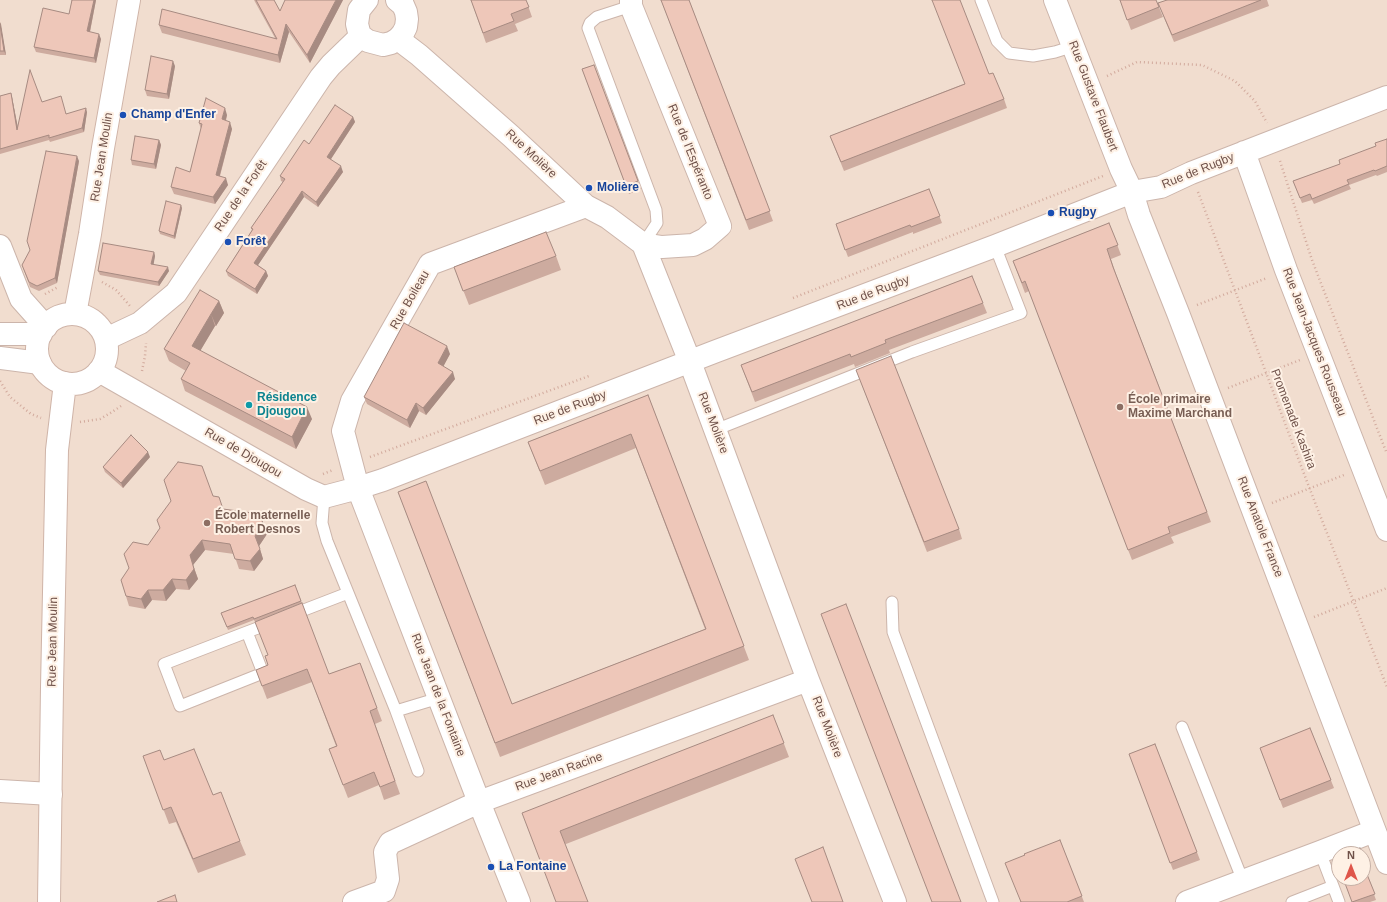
<!DOCTYPE html>
<html>
<head>
<meta charset="utf-8">
<style>
	body { margin:0 }
	#map { position:relative; width:1387px; height:902px; overflow:hidden; background:#faece0; font-family:Helvetica,sans-serif }
	canvas { display:block }
	.north { position:absolute; left:1331px; top:846px; width:40px; height:40px; box-sizing:border-box; background:#fef1e5; border:1px solid #c5b1a7; border-radius:50%; rotate:0deg; font-size:11px; font-weight:700; line-height:16px; text-align:center; color:#6f5149 }
	.north::after { content:''; display:block; margin:auto; width:14px; height:18px; background:#df564b; clip-path:polygon(50% 0,100% 100%,50% 72%,0 100%) }
</style>
</head>
<body>
<div id="map">
<canvas width="1387" height="902"></canvas>
<div class="north">N</div>
</div>
<script>
const context = document.querySelector('canvas').getContext('2d');
context.lineJoin = 'round';
function paint(path, color) {
  context.fillStyle = color;
  context.fill(path, 'evenodd');
}
function toPath(rows) {
  const path = new Path2D();
  for (const r of rows) {
    if (r.length === 3) {
      path.moveTo(r[0] + r[2], r[1]);
      path.arc(r[0], r[1], r[2], 0, 2 * Math.PI);
      continue;
    }
    path.moveTo(r[0], r[1]);
    for (let i = 2; i < r.length; i += 2) path.lineTo(r[i], r[i + 1]);
  }
  return path;
}
function strokePath(path, color, width, dash) {
  context.strokeStyle = color;
  context.lineWidth = width;
  context.lineCap = dash ? 'butt' : 'round';
  context.setLineDash(dash || []);
  context.stroke(path);
}
function drawText(font, color, halo, rows, align = 'center') {
  context.font = font + ' Helvetica,sans-serif';
  context.lineWidth = 4;
  context.setLineDash([]);
  context.textBaseline = 'middle';
  context.strokeStyle = halo;
  context.fillStyle = color;
  for (const [text, x, y, turn = 0] of rows) {
    context.save();
    context.translate(x, y);
    context.rotate((+turn || 0) * Math.PI / 180);
    context.textAlign = isNaN(turn) ? turn : align;
    if (halo) context.strokeText(text, 0, 0);
    context.fillText(text, 0, 0);
    context.restore();
  }
}
const residential = toPath([
	[0,0,1387,0,1387,902,0,902],
	[1339,854,1363,854,1363,878,1339,878]
]);
const path = toPath([
	[1107,76,1137,62,1202,65,1235,81,1255,101,1267,123],
	[1280,161,1312,260,1387,454],
	[1198,192,1309,487,1387,687],
	[102,282,116,290,130,306],
	[45,294,58,287],
	[793,298,1103,176],
	[1197,305,1267,278],
	[142,371,145,356,146,343],
	[0,381,10,397,31,414,41,418],
	[1228,388,1300,360],
	[80,422,100,419,112,412,121,406],
	[370,457,589,376],
	[323,474,333,470],
	[1272,503,1344,475],
	[1314,617,1387,588]
]);
const service = toPath([
	[981,0,997,41,1009,53,1033,56,1055,52,1074,46],
	[631,6,597,17,590,23,588,28,656,210,657,223,643,244],
	[715,430,912,352,1021,313,995,246],
	[324,497,322,523,327,541,396,711,439,698],
	[892,602,893,632,993,902],
	[291,615,348,593],
	[247,632,263,673,180,706,164,664,247,632,271,623],
	[396,711,418,771],
	[1182,727,1243,881],
	[1333,886,1339,902],
	[1292,902,1333,886,1320,852]
]);
const minor = toPath([
	[631,0,631,6,720,226,705,239,693,245,662,247,643,244],
	[398,39,419,55,511,136,586,206,607,217,643,244,690,362,808,680,895,902],
	[1244,152,1286,270,1387,530],
	[0,246,21,299,46,327],
	[99,371,306,489,324,497,358,488,383,480,714,352,995,246,1132,192,1161,187,1191,173,1387,97],
	[0,791,51,794],
	[354,902,384,891,388,879,385,852,390,843,479,802,808,680],
	[519,902,479,802,358,488,343,431,352,401,430,264,586,206],
	[1187,902,1320,852,1374,831]
]);
const tertiary = toPath([
	[367,0,359,10,357,24,359,32,361,36,368,41,383,45,391,43,398,39,403,33,406,27,407,19,406,12,403,5,397,0],
	[1055,0,1121,169,1132,192,1139,215,1178,313,1387,863],
	[0,334,41,334],
	[106,339,140,323,176,293,321,77,331,65,361,36],
	[0,358,40,363]
]);
const secondary = toPath([
	[75,314,90,234,103,148,129,0],
	[72,349,35],
	[49,902,52,687,57,450,65,383]
]);
const wall = toPath([
	[72,0,96,0,90,32,101,39,96,63,36,52,34,47,69,14],
	[254,0,274,0,280,11,343,0,310,63,289,32,280,63,162,33,159,25,275,38],
	[471,0,526,0,532,17,515,24,518,31,486,43],
	[661,0,689,0,773,221,749,230],
	[1120,0,1156,0,1163,17,1131,30],
	[1167,0,1267,0,1269,6,1174,42,1158,3],
	[0,22,6,55,0,55],
	[594,65,641,189,629,194,582,69],
	[175,66,169,99,147,96,145,90],
	[989,74,1004,99,1007,108,844,171,830,136],
	[11,93,12,97,18,128,42,102,67,114,87,112,84,132,50,142,49,140,0,154,0,96],
	[227,115,226,121,232,129,220,176,228,185,215,204,174,194,171,187,190,172,201,129,199,123],
	[353,117,355,122,331,159,343,172,318,207,304,197,258,265,266,271,268,276,257,294,228,276,226,271,252,230,251,228,283,182,281,181,280,176,309,144],
	[1387,139,1387,172,1377,176,1376,175,1349,185,1351,189,1314,204,1312,200,1302,203,1293,181,1340,164,1376,146],
	[159,140,161,145,156,169,132,165,131,160],
	[79,161,57,283,39,291,30,287,22,265],
	[929,189,942,223,913,234,913,232,848,257,836,224],
	[182,208,175,239,160,234,159,231],
	[1109,223,1121,255,1111,259,1116,274,1211,522,1171,537,1174,543,1132,560,1029,291,1025,293,1013,261],
	[154,252,155,256,153,264,169,271,159,286,100,275,98,271],
	[556,256,561,270,469,305,454,267],
	[972,276,987,313,889,350,890,353,855,367,854,364,755,402,741,365],
	[219,301,224,313,216,326,215,326,200,351,312,419,296,449,185,391,181,379,186,371,169,361,164,349],
	[450,354,443,366,455,379,426,415,419,411,410,428,367,404,364,397],
	[860,380,959,529,962,539,927,552],
	[648,395,749,660,500,757,398,492,512,704,705,629,636,448,545,485,528,442],
	[150,457,123,488,105,472,103,467],
	[213,496,223,509,267,534,259,546,263,559,254,571,239,569,234,554,205,550,193,565,198,579,189,590,176,589,166,601,152,600,145,609,129,606,121,580,148,545],
	[295,585,302,603,255,622,254,620,228,630,221,613],
	[268,656,329,674,360,663,382,721,375,724,400,794,384,800,379,785,348,798,329,749,336,746,312,682,267,699,256,670,268,665],
	[773,715,789,757,566,844,527,827],
	[1310,728,1334,788,1283,808,1260,748],
	[1155,744,1200,860,1173,870,1129,754],
	[143,756,164,760,213,795,240,841,246,855,198,873,176,822,169,824],
	[1060,840,1084,902,1020,902,1025,855],
	[1363,855,1369,871,1366,872,1376,900,1370,902,1352,902]
]);
const shadedWall = toPath([
	[94,0,96,0,89,36,87,31],
	[336,0,343,0,310,63,307,55],
	[0,22,1,24,6,55,4,51],
	[286,24,289,32,280,63,278,55],
	[99,34,101,39,96,63,94,58],
	[173,61,175,66,169,99,167,94],
	[11,93,12,97,19,134,17,130],
	[86,108,87,112,84,132,82,128],
	[225,108,227,115,224,126,222,119],
	[353,117,355,122,329,162,327,157],
	[230,122,232,129,218,182,216,175],
	[159,140,161,145,156,169,154,164],
	[77,156,79,161,57,283,55,278],
	[341,166,343,172,318,207,316,202],
	[226,178,228,185,215,204,213,197],
	[302,191,304,197,256,268,254,263],
	[181,205,182,208,175,239,174,236],
	[154,252,155,256,153,268,151,264],
	[168,267,169,271,159,286,158,282],
	[266,271,268,276,257,294,255,289],
	[219,301,224,313,216,326,211,314],
	[211,314,215,326,196,358,192,346],
	[447,346,450,354,441,371,438,363],
	[453,372,455,379,426,415,423,408],
	[416,403,419,411,410,428,407,420],
	[307,407,312,419,296,449,292,437],
	[148,452,150,457,123,488,121,483],
	[260,514,267,534,259,546,255,536],
	[202,540,205,550,193,565,198,579,189,590,186,580,190,555],
	[260,549,263,559,254,571,250,561],
	[172,579,176,589,166,601,163,590],
	[148,590,152,600,145,609,141,599]
]);
const building = toPath([
	[72,0,94,0,87,31,99,34,94,58,34,47,43,8,69,14,72,0],
	[256,0,274,0,280,11,285,0,336,0,307,55,286,24,278,55,159,25,162,9,277,39,256,0],
	[471,0,526,0,529,7,511,14,514,21,483,33,471,0],
	[661,0,689,0,770,211,746,220,661,0],
	[932,0,960,0,989,74,993,73,1004,99,841,162,830,136,965,84,932,0],
	[1120,0,1156,0,1159,7,1127,20,1120,0],
	[1167,0,1261,0,1172,35,1158,3,1167,0],
	[0,24,4,51,0,51,0,24],
	[151,56,173,61,167,94,145,90,151,56],
	[594,65,638,181,626,186,582,69,594,65],
	[30,70,42,102,61,96,66,114,86,108,82,128,49,138,49,135,0,149,0,96,11,93,17,130,30,70],
	[206,98,225,108,222,119,230,122,216,175,226,178,213,197,171,187,176,167,190,172,202,124,199,123,206,98],
	[335,105,353,117,327,157,341,166,316,202,302,191,254,263,266,271,255,289,226,271,253,229,251,228,285,179,280,176,304,140,309,144,335,105],
	[135,136,159,140,154,164,131,160,135,136],
	[1387,139,1387,166,1375,171,1374,170,1347,180,1349,184,1312,199,1310,194,1300,198,1293,181,1340,164,1339,160,1376,146,1375,143,1387,139],
	[46,151,77,156,55,278,37,286,29,282,22,265,30,250,27,241,46,151],
	[929,189,940,216,911,227,910,225,845,250,836,224,929,189],
	[166,201,181,205,174,236,159,231,166,201],
	[1109,223,1118,245,1107,249,1113,267,1207,512,1168,527,1170,533,1128,550,1025,281,1022,283,1013,261,1109,223],
	[546,232,556,256,463,291,454,267,546,232],
	[103,243,154,252,151,264,168,267,158,282,98,271,103,243],
	[972,276,983,303,885,340,886,343,851,357,850,354,752,392,741,365,972,276],
	[200,290,219,301,211,314,192,346,307,407,292,437,181,379,190,363,164,349,200,290],
	[404,323,447,346,438,363,453,372,423,408,416,403,407,420,364,397,404,323],
	[891,356,959,529,924,542,856,370,891,356],
	[648,395,744,646,495,743,398,492,426,481,512,704,706,629,631,434,540,471,528,442,648,395],
	[131,435,148,452,121,483,103,467,131,435],
	[178,462,202,466,213,496,219,497,223,509,260,514,263,524,255,536,260,549,250,561,235,559,230,544,202,540,190,555,194,569,186,580,172,579,163,590,148,590,141,599,126,596,121,580,129,568,124,554,133,542,148,545,160,528,157,520,171,501,164,480,178,462],
	[295,585,301,601,254,619,253,617,227,627,221,613,295,585],
	[302,603,329,674,360,663,377,708,370,711,395,781,380,787,374,772,343,785,329,749,337,746,307,669,262,686,256,670,268,665,265,656,268,655,255,622,302,603],
	[846,604,961,902,932,902,821,614,846,604],
	[773,715,784,743,560,831,588,902,556,902,522,813,773,715],
	[1310,728,1331,780,1280,800,1260,748,1310,728],
	[1155,744,1197,852,1170,863,1129,754,1155,744],
	[194,749,213,795,221,792,240,841,193,859,171,807,163,810,143,756,160,750,164,760,194,749],
	[1060,840,1082,896,1067,902,1021,902,1005,863,1025,855,1024,854,1060,840],
	[823,847,843,902,812,902,795,859,823,847],
	[1360,848,1363,854,1344,854,1360,848],
	[1363,855,1367,866,1364,867,1375,894,1352,902,1343,878,1363,878,1363,855],
	[1339,856,1339,867,1335,857,1339,856],
	[175,895,177,902,157,902,175,895]
]);
const markers = [
	[123,115,4,"#1a4fb4"],
	[589,188,4,"#1a4fb4"],
	[1051,213,4,"#1a4fb4"],
	[228,242,4,"#1a4fb4"],
	[249,405,4,"#0f9aa8"],
	[1120,407,4,"#8d6e63"],
	[207,523,4,"#8d6e63"],
	[491,867,4,"#1a4fb4"]
];
const streetNames = [
	["Rue Gustave Flaubert",1093,96,69],
	["Rue de l'Espéranto",690,152,68],
	["Rue Molière",531,154,43],
	["Rue Jean Moulin",102,157,-81],
	["Rue de Rugby",1198,171,-22],
	["Rue de la Forêt",241,196,-56],
	["Rue de Rugby",873,293,-21],
	["Rue Boileau",410,300,-60],
	["Rue Jean-Jacques Rousseau",1314,342,69],
	["Rue de Rugby",570,408,-21],
	["Promenade Kashira",1293,419,69],
	["Rue Molière",713,423,69],
	["Rue de Djougou",243,453,30],
	["Rue Anatole France",1260,527,69],
	["Rue Jean Moulin",53,642,-89],
	["Rue Jean de la Fontaine",438,695,69],
	["Rue Molière",827,727,69],
	["Rue Jean Racine",559,772,-20]
];
const transitNames = [
	["Champ d'Enfer",131,115],
	["Molière",597,188],
	["Rugby",1059,213],
	["Forêt",236,242],
	["La Fontaine",499,867]
];
const cultureNames = [
	["Résidence",257,398],
	["Djougou",257,412]
];
const educationNames = [
	["École primaire",1128,400],
	["Maxime Marchand",1128,414],
	["École maternelle",215,516],
	["Robert Desnos",215,530]
];
paint(residential, '#f1ddcf');
strokePath(service, '#ccb5ab', 13);
strokePath(minor, '#ccb5ab', 24);
strokePath(tertiary, '#ccb5ab', 24);
strokePath(secondary, '#cfb4a8', 24);
strokePath(path, '#d2aa9d', 2.5, [1, 3]);
strokePath(service, '#fff', 11);
strokePath(minor, '#fff', 22);
strokePath(tertiary, '#fff', 22);
strokePath(secondary, '#fff', 22);
paint(wall, '#cdab9f');
paint(shadedWall, '#a78b82');
paint(building, '#eec7b9');
strokePath(building, '#a78b82', 1);
for (const [x, y, r, color] of markers) {
  const dot = new Path2D();
  dot.arc(x, y, r, 0, 2 * Math.PI);
  context.fillStyle = color;
  context.fill(dot);
  strokePath(dot, '#fef1e5', 1.5);
}
drawText('12px', '#6f5149', '#fef1e5', streetNames);
drawText('bold 12px', '#164399', '#fef1e5', transitNames, 'left');
drawText('bold 12px', '#0d838f', '#fef1e5', cultureNames, 'left');
drawText('bold 12px', '#785e54', '#fef1e5', educationNames, 'left');
</script>
</body>
</html>
